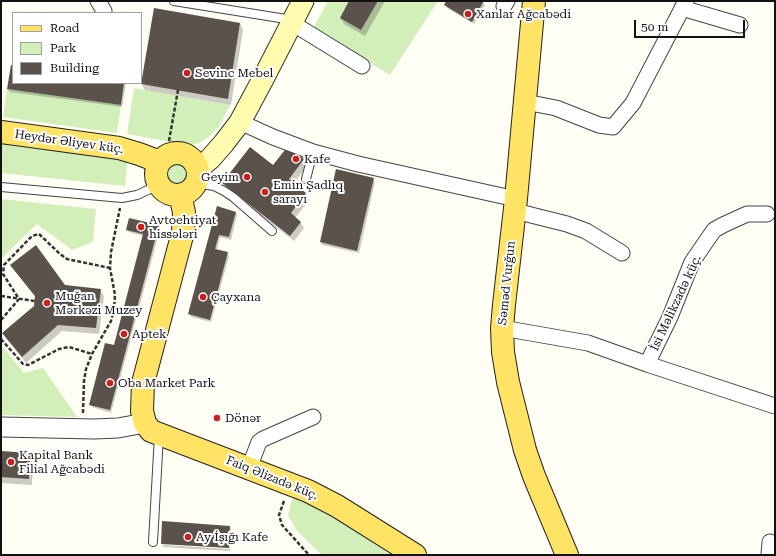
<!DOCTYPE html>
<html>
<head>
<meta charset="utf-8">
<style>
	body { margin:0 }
	#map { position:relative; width:776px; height:556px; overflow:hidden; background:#fffef4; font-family:"Roboto Serif",serif }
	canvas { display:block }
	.frame { position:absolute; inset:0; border:2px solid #111; pointer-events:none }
	.legend { position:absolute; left:12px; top:12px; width:130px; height:72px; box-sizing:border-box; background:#fff; border:1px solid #a0a0a0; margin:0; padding:5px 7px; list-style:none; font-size:12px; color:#111 }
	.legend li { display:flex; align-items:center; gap:8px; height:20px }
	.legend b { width:20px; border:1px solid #a0a0a0 }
	.scale { position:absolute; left:634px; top:20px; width:111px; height:18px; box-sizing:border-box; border:2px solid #111; border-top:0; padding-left:5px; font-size:12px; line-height:14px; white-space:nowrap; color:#111; -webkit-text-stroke:3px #fff; paint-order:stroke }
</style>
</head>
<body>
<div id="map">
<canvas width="776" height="556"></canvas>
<div class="frame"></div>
<ul class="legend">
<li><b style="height:5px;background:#ffe364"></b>Road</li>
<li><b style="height:11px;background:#d2eeb9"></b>Park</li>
<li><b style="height:11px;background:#5b524c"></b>Building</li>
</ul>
<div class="scale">50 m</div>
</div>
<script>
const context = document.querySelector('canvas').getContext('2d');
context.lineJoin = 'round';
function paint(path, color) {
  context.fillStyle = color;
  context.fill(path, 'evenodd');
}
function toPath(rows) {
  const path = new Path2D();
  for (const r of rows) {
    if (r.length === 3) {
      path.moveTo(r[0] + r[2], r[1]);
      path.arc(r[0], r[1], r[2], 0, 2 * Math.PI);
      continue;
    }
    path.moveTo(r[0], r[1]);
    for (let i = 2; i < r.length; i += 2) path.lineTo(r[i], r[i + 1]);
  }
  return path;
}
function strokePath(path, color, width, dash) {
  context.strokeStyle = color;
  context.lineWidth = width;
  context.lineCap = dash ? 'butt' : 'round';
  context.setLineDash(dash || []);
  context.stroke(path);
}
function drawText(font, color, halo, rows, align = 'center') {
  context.font = font + ' "Roboto Serif",serif';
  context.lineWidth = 4;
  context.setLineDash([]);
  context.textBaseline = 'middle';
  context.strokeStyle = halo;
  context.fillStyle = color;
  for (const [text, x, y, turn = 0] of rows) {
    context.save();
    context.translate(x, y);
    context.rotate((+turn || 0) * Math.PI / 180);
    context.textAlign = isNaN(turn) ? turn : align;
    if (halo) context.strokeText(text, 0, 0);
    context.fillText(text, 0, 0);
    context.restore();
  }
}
const green = toPath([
	[328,1,438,1,390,75,313,29],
	[134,88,230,105,220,125,210,136,199,143,189,145,127,134],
	[7,89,121,105,117,133,3,117],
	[1,142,128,155,125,186,1,173],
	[178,174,10],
	[1,199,96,209,93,242,72,250,37,224,1,259],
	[1,345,24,373,43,368,77,417,1,415],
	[293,496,341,522,395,555,322,555,297,531,288,515]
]);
const shadow = toPath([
	[351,1,385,1,365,36,344,24,341,18],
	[447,1,481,1,485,5,474,24,447,8,445,5],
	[154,9,240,23,243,30,231,105,145,90,142,84],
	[13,66,13,83,126,83,122,107,10,92,8,89],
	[288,147,304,159,307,166,293,184,306,194,309,200,295,218,300,222,304,228,294,241,227,189,224,183,273,166],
	[373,179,375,182,359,253,322,245,321,242],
	[218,208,236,213,237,215,231,240,220,237,217,250,227,253,229,256,211,322,191,317,189,314],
	[158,226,160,229,111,413,92,407,90,405,114,347,143,236,129,232,127,230],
	[11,265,64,285,100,290,104,296,99,334,62,331,26,363,7,339,3,333,35,307,36,298,15,271],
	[1,452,30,454,33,461,32,485,1,483],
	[163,523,229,527,231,529,230,547,162,543,162,544],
	[163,545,230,549,230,551,163,547]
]);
const building = toPath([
	[349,1,378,1,361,30,340,18],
	[446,1,484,1,472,22,444,5],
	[154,8,240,23,228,99,141,84],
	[11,65,13,65,13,83,124,83,121,105,7,89],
	[288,146,304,159,289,179,306,193,291,213,301,222,290,236,222,183,250,147,273,165],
	[336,169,374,178,357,251,320,242],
	[217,206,236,212,229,237,219,235,215,249,228,252,210,320,188,314],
	[129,218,159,225,110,410,89,405,105,343,114,345,143,234,126,230],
	[36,245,65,285,101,289,96,328,58,325,22,357,2,333,34,306,35,296,10,265],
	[1,451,30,453,29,479,1,477],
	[162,521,230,526,229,548,161,544]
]);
const path = toPath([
	[169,141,178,90],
	[1,296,35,301],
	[1,320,19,299,3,274,4,265,32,236,39,234,60,254,67,259,110,268],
	[1,339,23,364,28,365,59,349,69,347,92,354],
	[83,413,84,381,86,369,92,354,111,321,114,310,115,295,110,268,111,252,120,208],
	[284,501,279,515,282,525,309,555]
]);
const service = toPath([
	[174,1,280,18,285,19,292,23],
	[306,179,313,152],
	[197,183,214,186,224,191,233,197,272,231],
	[1,187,122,198,137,195,159,185],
	[153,542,159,435]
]);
const minor = toPath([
	[98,1,104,11],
	[504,6,507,1],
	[682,8,740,25],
	[292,23,362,66],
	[525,102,556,108,599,125,613,127,633,103,686,1],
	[240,122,273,137,313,152,358,164,516,199],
	[515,211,567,224,586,231,622,253],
	[502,328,588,343,647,364,775,406],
	[647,364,670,317,692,262,714,230,723,225,747,214,767,214],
	[249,468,259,442,263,439,313,417],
	[769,555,770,542]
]);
const tertiary = toPath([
	[1,427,94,429,118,428,145,423]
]);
const secondary = toPath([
	[198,169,210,159,224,143,240,122,263,79,303,1]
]);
const primary = toPath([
	[534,1,516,199,504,305,502,328,503,352,508,382,525,450,534,476,567,555],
	[1,132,119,148,139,154,160,162],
	[177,174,21],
	[180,195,184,212,183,232,143,383,142,411,145,423,151,431,159,434,308,491,337,506,415,555]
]);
const markers = [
	[468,14,4,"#cf1d1b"],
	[187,73,4,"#cf1d1b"],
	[296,159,4,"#cf1d1b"],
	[247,177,4,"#cf1d1b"],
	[265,192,4,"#cf1d1b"],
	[141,227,4,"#cf1d1b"],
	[203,297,4,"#cf1d1b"],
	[47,303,4,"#cf1d1b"],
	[124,334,4,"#cf1d1b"],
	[110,383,4,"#cf1d1b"],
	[217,418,4,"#cf1d1b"],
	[11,462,4,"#cf1d1b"],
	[188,537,4,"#cf1d1b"]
];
const poiNames = [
	["Xanlar Ağcabədi",476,14],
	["Sevinc Mebel",195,73],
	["Kafe",304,159],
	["Geyim",239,177,"right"],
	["Emin Şadlıq",273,185],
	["sarayı",273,199],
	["Avtoehtiyat",149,220],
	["hissələri",149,234],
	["Muğan",55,296],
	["Mərkəzi Muzey",55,310],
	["Çayxana",211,297],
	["Aptek",132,334],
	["Oba Market Park",118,383],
	["Dönər",225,418],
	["Kapital Bank",19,455],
	["Filial Ağcabədi",19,469],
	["Ay İşığı Kafe",196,537]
];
const streetNames = [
	["Heydər Əliyev küç.",69,142,8],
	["Səməd Vurğun",507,283,-84],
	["İsi Məlikzadə küç.",676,303,-65],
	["Faiq Əlizadə küç.",272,478,22]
];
paint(green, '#d2eeb9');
paint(shadow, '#0003');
paint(building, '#5b524c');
strokePath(service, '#444', 10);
strokePath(minor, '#444', 17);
strokePath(tertiary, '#444', 21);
strokePath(secondary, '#333', 23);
strokePath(primary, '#222', 24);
strokePath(path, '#333', 2.5, [4, 2]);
strokePath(service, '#fff', 8);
strokePath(minor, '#fff', 15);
strokePath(tertiary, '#fff', 19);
strokePath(secondary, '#fffbaf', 21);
strokePath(primary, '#ffe364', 22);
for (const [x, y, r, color] of markers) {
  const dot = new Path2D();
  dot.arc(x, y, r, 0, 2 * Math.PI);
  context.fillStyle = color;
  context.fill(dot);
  strokePath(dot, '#fff', 1.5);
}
drawText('12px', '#111', '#fff', poiNames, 'left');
drawText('12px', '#111', '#fff', streetNames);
</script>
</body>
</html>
